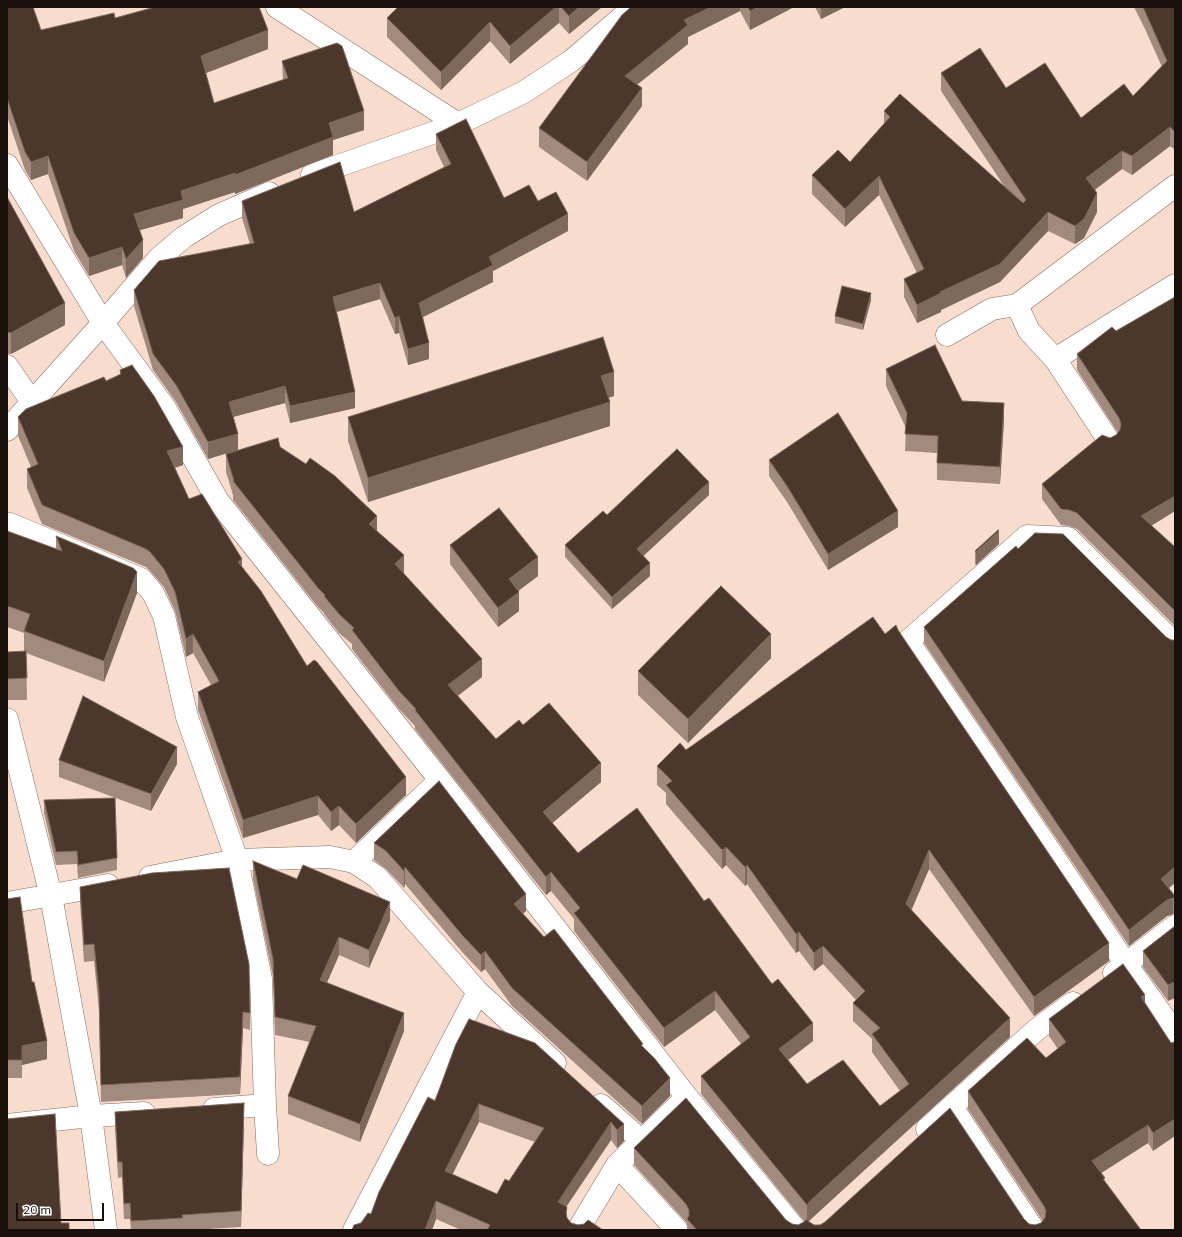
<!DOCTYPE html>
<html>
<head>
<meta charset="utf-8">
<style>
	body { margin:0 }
	#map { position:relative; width:1182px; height:1237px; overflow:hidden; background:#f8ddcf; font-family:Mulish,sans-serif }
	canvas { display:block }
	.frame { position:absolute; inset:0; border:8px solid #19100b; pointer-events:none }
	.scale { position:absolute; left:16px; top:1203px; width:88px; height:18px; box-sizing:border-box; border:2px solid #19100b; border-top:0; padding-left:5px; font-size:12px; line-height:14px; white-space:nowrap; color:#19100b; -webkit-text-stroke:3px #fff; paint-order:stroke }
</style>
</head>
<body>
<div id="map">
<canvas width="1182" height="1237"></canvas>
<div class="frame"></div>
<div class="scale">20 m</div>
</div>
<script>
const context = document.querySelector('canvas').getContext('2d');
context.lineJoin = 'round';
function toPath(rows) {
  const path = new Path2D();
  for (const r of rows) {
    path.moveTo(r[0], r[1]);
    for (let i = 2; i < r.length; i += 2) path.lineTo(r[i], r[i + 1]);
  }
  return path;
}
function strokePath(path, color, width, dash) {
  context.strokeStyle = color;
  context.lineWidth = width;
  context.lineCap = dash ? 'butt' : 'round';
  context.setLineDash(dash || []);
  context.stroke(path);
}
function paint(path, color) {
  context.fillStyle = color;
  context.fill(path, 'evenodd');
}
const minor = toPath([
	[277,7,458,124],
	[7,165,103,323,165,408,218,501,440,780,687,1097,796,1230],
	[312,175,458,124,524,92,571,61,634,7],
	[1017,305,1029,331,1055,359,1109,441],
	[947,335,992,309,1017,305,1175,186],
	[1055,359,1175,285],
	[7,366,32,402],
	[7,430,103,323,159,258,184,237,219,215,269,193],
	[10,524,141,579,153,593,164,616,187,717,237,860,261,979,265,1105,268,1154],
	[1175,644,1068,538,1027,536,908,641,1126,964,1175,1033],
	[7,719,51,896,91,1116,106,1230],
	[354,862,440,780],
	[150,877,237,860,330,857,354,862,377,877,478,992,555,1063],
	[7,903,108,885],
	[1114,973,1175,926],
	[601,1105,642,1141],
	[952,1107,1034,1230],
	[214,1109,265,1105],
	[7,1125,91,1116,144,1113],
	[927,1129,1036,1030,1073,1003],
	[617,1165,677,1230],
	[354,1230,478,992],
	[578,1230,617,1165,687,1097]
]);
const wall = toPath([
	[7,7,41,30,115,18,268,49,206,73,214,103,283,80,282,61,364,130,333,140,333,155,235,194,235,192,183,209,183,218,139,230,143,258,126,278,122,265,89,276,74,251,48,174,31,180,25,170,7,116],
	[398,7,602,7,569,34,559,23,510,64,490,41,441,90,387,37,387,18],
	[631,7,794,7,750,30,740,11,688,37,688,44,637,85,642,106,587,181,539,147,539,128],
	[815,7,845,7,821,19],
	[1134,7,1175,7,1175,150,1170,146,1132,175,1122,169,1095,190,1097,212,1084,238,1075,244,1048,231,1000,282,941,310,941,312,917,323,904,297,904,279,917,273,879,195,845,227,812,194,812,175,850,162,884,124,884,111,1004,186,941,91,941,73,1006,88,1081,118,1133,96,1162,67,1145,29],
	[436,134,504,198,538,201,568,231,493,271,493,282,423,317,429,359,408,365,399,333,395,334,380,299,337,312,355,408,290,423,285,403,233,417,238,450,280,447,377,531,404,573,482,677,458,696,496,739,523,725,601,782,552,823,578,853,704,901,813,1041,788,1060,807,1084,880,1106,900,1091,872,1052,872,1039,853,1021,853,1003,856,1000,823,964,814,971,799,951,796,953,747,884,745,886,726,865,722,869,666,804,666,793,657,785,657,766,885,634,898,630,1109,961,1034,1016,929,869,911,910,1010,1037,808,1221,814,1225,1024,1219,1029,1224,1035,1225,1041,1223,1043,1221,968,1109,968,1091,1046,1058,1058,1049,1049,1036,1049,1019,1145,1003,1171,1043,1153,1151,1148,1143,1101,1173,1105,1181,1141,1230,687,1230,687,1224,686,1222,634,1165,634,1148,786,1220,792,1224,798,1225,804,1222,804,1221,701,1094,701,1076,741,1044,715,1010,664,1047,574,931,574,919,551,891,546,895,415,729,415,726,399,709,352,649,352,644,339,633,324,614,324,613,318,607,233,500,233,495,226,472,226,454,227,453,208,459,176,402,153,370,134,306,134,290,250,244,242,218,242,201,354,212,444,167,436,150],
	[7,197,65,325,11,354,7,354],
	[1175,297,1175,511,1151,526,1175,547,1175,626,1077,529,1069,526,1061,525,1042,499,1042,484,1110,438,1116,435,1118,433,1077,370,1077,354,1116,331],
	[871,300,863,330,835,323,835,316],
	[886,369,962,401,1004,420,1000,484,937,480,937,453,905,451,906,428,886,386],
	[120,370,183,465,175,468,189,499,242,566,307,666,406,795,356,843,339,825,331,831,318,815,243,838,198,710,198,692,211,685,193,653,186,657,175,611,164,587,150,571,146,567,42,524,27,488,27,469,31,467,18,436,18,417,120,375],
	[614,396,608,398,610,426,368,502,348,441,348,417],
	[769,460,898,527,828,570,787,502,769,476],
	[709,495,643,556,650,576,612,609,565,557,565,545,607,515],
	[7,531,56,549,56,536,137,593,104,682,26,653,27,700,7,700,7,652,24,652,24,633,7,627],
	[999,544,976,565,975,564,975,551],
	[450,545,538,576,518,591,519,611,498,627,450,564],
	[1018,549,1171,640,1169,888,1175,896,1175,914,1173,914,1167,916,1129,946,924,643,924,627],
	[771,658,688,743,638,695,638,671],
	[59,760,177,764,151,811,59,777],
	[44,800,117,858,117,870,78,878,77,864,56,865,44,813],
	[374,843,526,911,523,914,643,1047,670,1096,642,1124,512,1006,485,969,481,972,463,953,405,884,404,888,386,869,374,860],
	[253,861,390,920,369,968,339,955,327,983,404,1031,360,1142,288,1114,288,1096,310,1042,275,1035,273,977,253,879],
	[80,887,250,1013,250,1030,243,1028,240,1094,101,1102,99,1010,94,961,84,962,80,903],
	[7,899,32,982,47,1059,22,1065,22,1078,7,1078],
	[1175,926,1168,1001,1143,967,1143,951],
	[456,1044,624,1124,624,1141,617,1148,611,1140,566,1207,567,1207,567,1218,571,1223,603,1230,461,1230,436,1219,432,1230,352,1230,371,1214,435,1101],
	[479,1122,535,1142,509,1181,497,1194,452,1175],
	[115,1112,244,1119,241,1227,192,1230,131,1230,130,1219,124,1219,122,1177,118,1178,115,1127]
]);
const shadedWall = toPath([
	[556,7,559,7,559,23,510,64,510,46],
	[579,7,602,7,569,34,569,16],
	[711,7,740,7,740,11,688,37,688,44,625,94,625,76,684,20],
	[758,7,794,7,750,30,750,11],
	[821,7,845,7,821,19],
	[490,22,490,41,441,90,441,72],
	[268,30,268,49,201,75,201,56],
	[642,88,642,106,587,181,587,162],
	[364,111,364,130,333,140,333,155,235,194,235,175,329,123],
	[1170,127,1170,146,1132,175,1132,156],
	[1122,151,1122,169,1086,196,1086,178],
	[48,156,48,174,31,180,31,162],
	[235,173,235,192,183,209,183,218,134,232,134,214,181,191],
	[879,176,879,195,845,227,845,209],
	[1097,193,1097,212,1084,238,1075,244,1075,226],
	[1048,212,1048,231,1000,282,941,310,941,312,917,323,917,305],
	[568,214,568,231,493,271,493,282,419,319,419,303,489,257],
	[143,240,143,258,126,278,126,259],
	[122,247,122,265,89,276,89,258],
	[380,283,380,299,333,313,333,297],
	[871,293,871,300,863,330,863,324],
	[65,303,65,325,11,354,11,333],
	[399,316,399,333,395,334,395,318],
	[429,343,429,359,408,365,408,349],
	[614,372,614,396,601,400,601,376],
	[285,386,285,403,229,418,229,402],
	[355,392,355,408,290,423,290,406],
	[610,402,610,426,368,502,368,478],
	[1004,403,1004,420,1000,484,1000,467],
	[238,434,238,450,208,459,208,442],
	[183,447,183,465,167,470,167,451],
	[709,482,709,495,637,562,637,549],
	[1175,496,1175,511,1141,532,1141,516],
	[898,511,898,527,828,570,828,554],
	[377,516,377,534,369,524],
	[999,531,999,544,976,565,976,552],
	[404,555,404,574,395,564],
	[538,557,538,576,509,598,509,579],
	[242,559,242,578,238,562],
	[650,563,650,576,612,609,612,597],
	[137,572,137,593,104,682,104,661],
	[519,592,519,611,498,627,498,608],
	[193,634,193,653,186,657,186,639],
	[771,634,771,658,688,743,688,719],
	[482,659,482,677,448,703,448,685],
	[177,747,177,764,151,811,151,794],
	[601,763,601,782,543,831,543,812],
	[406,777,406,795,356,843,356,824],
	[318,796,318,815,243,838,243,820],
	[339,806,339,825,331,831,331,812],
	[726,847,726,865,722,869,722,850],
	[929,850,929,869,906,923,906,904],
	[747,865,747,884,745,886,745,867],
	[405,867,405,884,404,888,404,871],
	[1175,867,1175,883,1161,895,1161,879],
	[551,872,551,891,546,895,546,877],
	[526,894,526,911,514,921,514,904],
	[1173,898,1173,914,1167,916,1129,946,1129,930,1167,900],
	[390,902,390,920,369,968,369,950],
	[799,932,799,951,796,953,796,934],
	[339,937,339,955,320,998,320,980],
	[1109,943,1109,961,1034,1016,1034,997],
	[823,946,823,964,814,971,814,953],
	[485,951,485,969,481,972,481,955],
	[1175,982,1175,998,1168,1001,1168,985],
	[715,991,715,1010,664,1047,664,1028],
	[1145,995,1145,1012,1141,997],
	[243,1012,243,1028,240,1094,240,1077],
	[404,1013,404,1031,360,1142,360,1124],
	[1010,1018,1010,1037,809,1221,807,1224,807,1205,809,1202],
	[813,1023,813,1041,779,1067,779,1049],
	[47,1041,47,1059,22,1065,22,1046],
	[670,1078,670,1096,642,1124,642,1106],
	[244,1103,244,1119,241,1227,241,1211],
	[479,1104,479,1122,445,1189,445,1171],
	[1175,1119,1175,1136,1153,1151,1153,1133],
	[611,1122,611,1140,558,1219,558,1202],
	[624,1124,624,1141,617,1148,617,1130],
	[1148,1125,1148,1143,1092,1179,1092,1161],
	[436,1201,436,1219,432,1230,425,1230]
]);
const building = toPath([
	[7,7,33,7,41,30,114,13,115,18,155,7,259,7,268,30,201,56,214,103,288,78,282,61,337,43,342,46,364,111,329,123,333,137,235,175,235,173,181,191,183,200,134,214,143,240,126,259,122,247,89,258,74,233,48,156,31,162,25,152,7,98,7,7],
	[398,7,556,7,510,46,490,22,441,72,387,18,398,7],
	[561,7,579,7,569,16,561,7],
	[631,7,711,7,684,20,688,25,625,76,642,88,587,162,539,128,622,15,631,7],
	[748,7,758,7,750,11,748,7],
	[1143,7,1175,7,1175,132,1170,127,1132,156,1122,151,1086,178,1097,193,1084,219,1075,226,1048,212,1000,264,940,292,941,293,917,305,904,279,924,269,879,176,845,209,812,175,838,150,850,162,890,117,884,111,900,94,1023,203,1026,200,941,73,980,48,1006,88,1045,63,1081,118,1124,84,1133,96,1167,61,1143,7],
	[466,119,504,198,529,185,538,201,556,192,568,214,489,257,493,265,419,303,429,343,408,349,399,316,395,318,380,283,333,297,355,392,290,406,285,386,229,402,238,434,208,442,176,385,153,354,134,290,159,261,254,243,242,201,340,162,354,212,451,164,436,134,466,119],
	[7,197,65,303,11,333,7,332,7,197],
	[842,286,871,293,863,324,835,316,842,286],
	[1175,297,1175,496,1141,516,1175,547,1175,611,1077,513,1069,510,1061,509,1042,484,1102,435,1110,438,1116,435,1120,430,1121,424,1119,418,1077,354,1112,327,1116,331,1175,297],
	[603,337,614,372,601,376,610,402,368,478,348,417,603,337],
	[935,345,962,401,1004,403,1000,467,937,463,938,436,905,434,907,413,886,369,935,345],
	[132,365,154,396,183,447,167,451,189,499,202,494,242,559,238,562,261,591,307,666,314,660,317,662,406,777,356,824,339,806,331,812,318,796,243,820,198,692,219,681,193,634,186,639,175,592,164,569,150,552,146,549,42,505,27,469,38,464,18,417,26,409,104,377,106,381,121,374,120,370,132,365],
	[838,413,898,511,828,554,787,486,769,460,838,413],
	[278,438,280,447,306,464,310,458,335,476,377,516,369,524,404,555,395,564,482,659,448,685,496,739,519,720,523,725,549,703,601,763,543,812,578,853,637,808,704,901,709,898,772,984,778,979,813,1023,779,1049,807,1084,843,1060,880,1106,909,1084,872,1034,880,1028,853,1003,865,991,823,946,814,953,799,932,796,934,747,865,745,867,726,847,722,850,666,785,672,781,657,766,680,743,686,750,873,617,885,634,896,625,898,630,1109,943,1034,997,929,850,906,904,1010,1018,809,1202,807,1205,701,1076,750,1037,715,991,664,1028,574,913,580,908,551,872,546,877,415,710,416,709,399,691,352,630,354,628,339,614,324,596,325,595,318,588,233,481,234,481,226,454,278,438],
	[677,449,709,482,637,549,650,563,612,597,565,545,603,511,607,515,677,449],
	[499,508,538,557,509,579,519,592,498,608,450,545,499,508],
	[998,530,999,531,976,552,975,551,998,530],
	[7,531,62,551,56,536,133,568,137,572,104,661,24,631,30,614,7,606,7,531],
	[1035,533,1063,534,1166,637,1171,640,1175,640,1175,867,1161,879,1175,896,1175,898,1173,898,1167,900,1129,930,924,627,1016,546,1018,549,1035,533],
	[721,586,771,634,688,719,638,671,721,586],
	[26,651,27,678,7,679,7,652,26,651],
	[83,696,177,747,151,794,59,760,83,696],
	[439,781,526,894,514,904,544,937,554,929,643,1044,641,1045,655,1059,670,1078,642,1106,512,988,485,951,481,955,463,936,405,867,404,871,386,851,374,843,439,781],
	[115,798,117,858,78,865,77,851,56,852,44,800,115,798],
	[253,861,297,879,303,865,390,902,369,950,339,937,320,980,404,1013,360,1124,288,1096,316,1026,275,1017,273,959,253,861],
	[229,868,249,964,250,1013,243,1012,240,1077,101,1085,99,993,94,944,84,945,80,887,152,873,229,868],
	[20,897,32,982,34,982,47,1041,22,1046,22,1060,7,1060,7,899,20,897],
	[1175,926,1175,982,1168,985,1143,951,1175,926],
	[1123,964,1145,995,1141,997,1171,1043,1174,1042,1175,1044,1175,1119,1153,1133,1148,1125,1092,1161,1105,1178,1103,1179,1141,1230,697,1230,687,1219,689,1216,689,1210,686,1204,634,1148,686,1098,786,1220,792,1224,798,1225,804,1222,807,1219,808,1221,814,1225,820,1225,825,1222,950,1108,1024,1219,1029,1224,1035,1225,1041,1223,1045,1218,1046,1211,1044,1206,968,1091,1027,1038,1046,1058,1066,1042,1049,1019,1123,964],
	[469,1019,535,1043,624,1124,617,1130,611,1122,558,1202,567,1207,566,1213,567,1218,571,1223,578,1225,584,1224,588,1220,603,1230,487,1230,490,1225,436,1201,425,1230,418,1230,416,1229,416,1230,352,1230,354,1225,361,1223,368,1213,371,1214,379,1192,428,1097,435,1101,456,1044,469,1019],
	[479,1104,544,1128,509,1181,505,1179,497,1194,445,1171,479,1104],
	[244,1103,241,1211,182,1215,183,1218,131,1221,130,1203,124,1204,122,1162,118,1162,115,1112,244,1103],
	[55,1114,61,1223,69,1223,69,1230,7,1230,7,1119,55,1114]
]);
strokePath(minor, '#836c60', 23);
strokePath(minor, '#fff', 22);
paint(wall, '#a28a7e');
paint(shadedWall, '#7f695d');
paint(building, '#4b372c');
strokePath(building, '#7f695d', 1);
</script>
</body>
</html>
